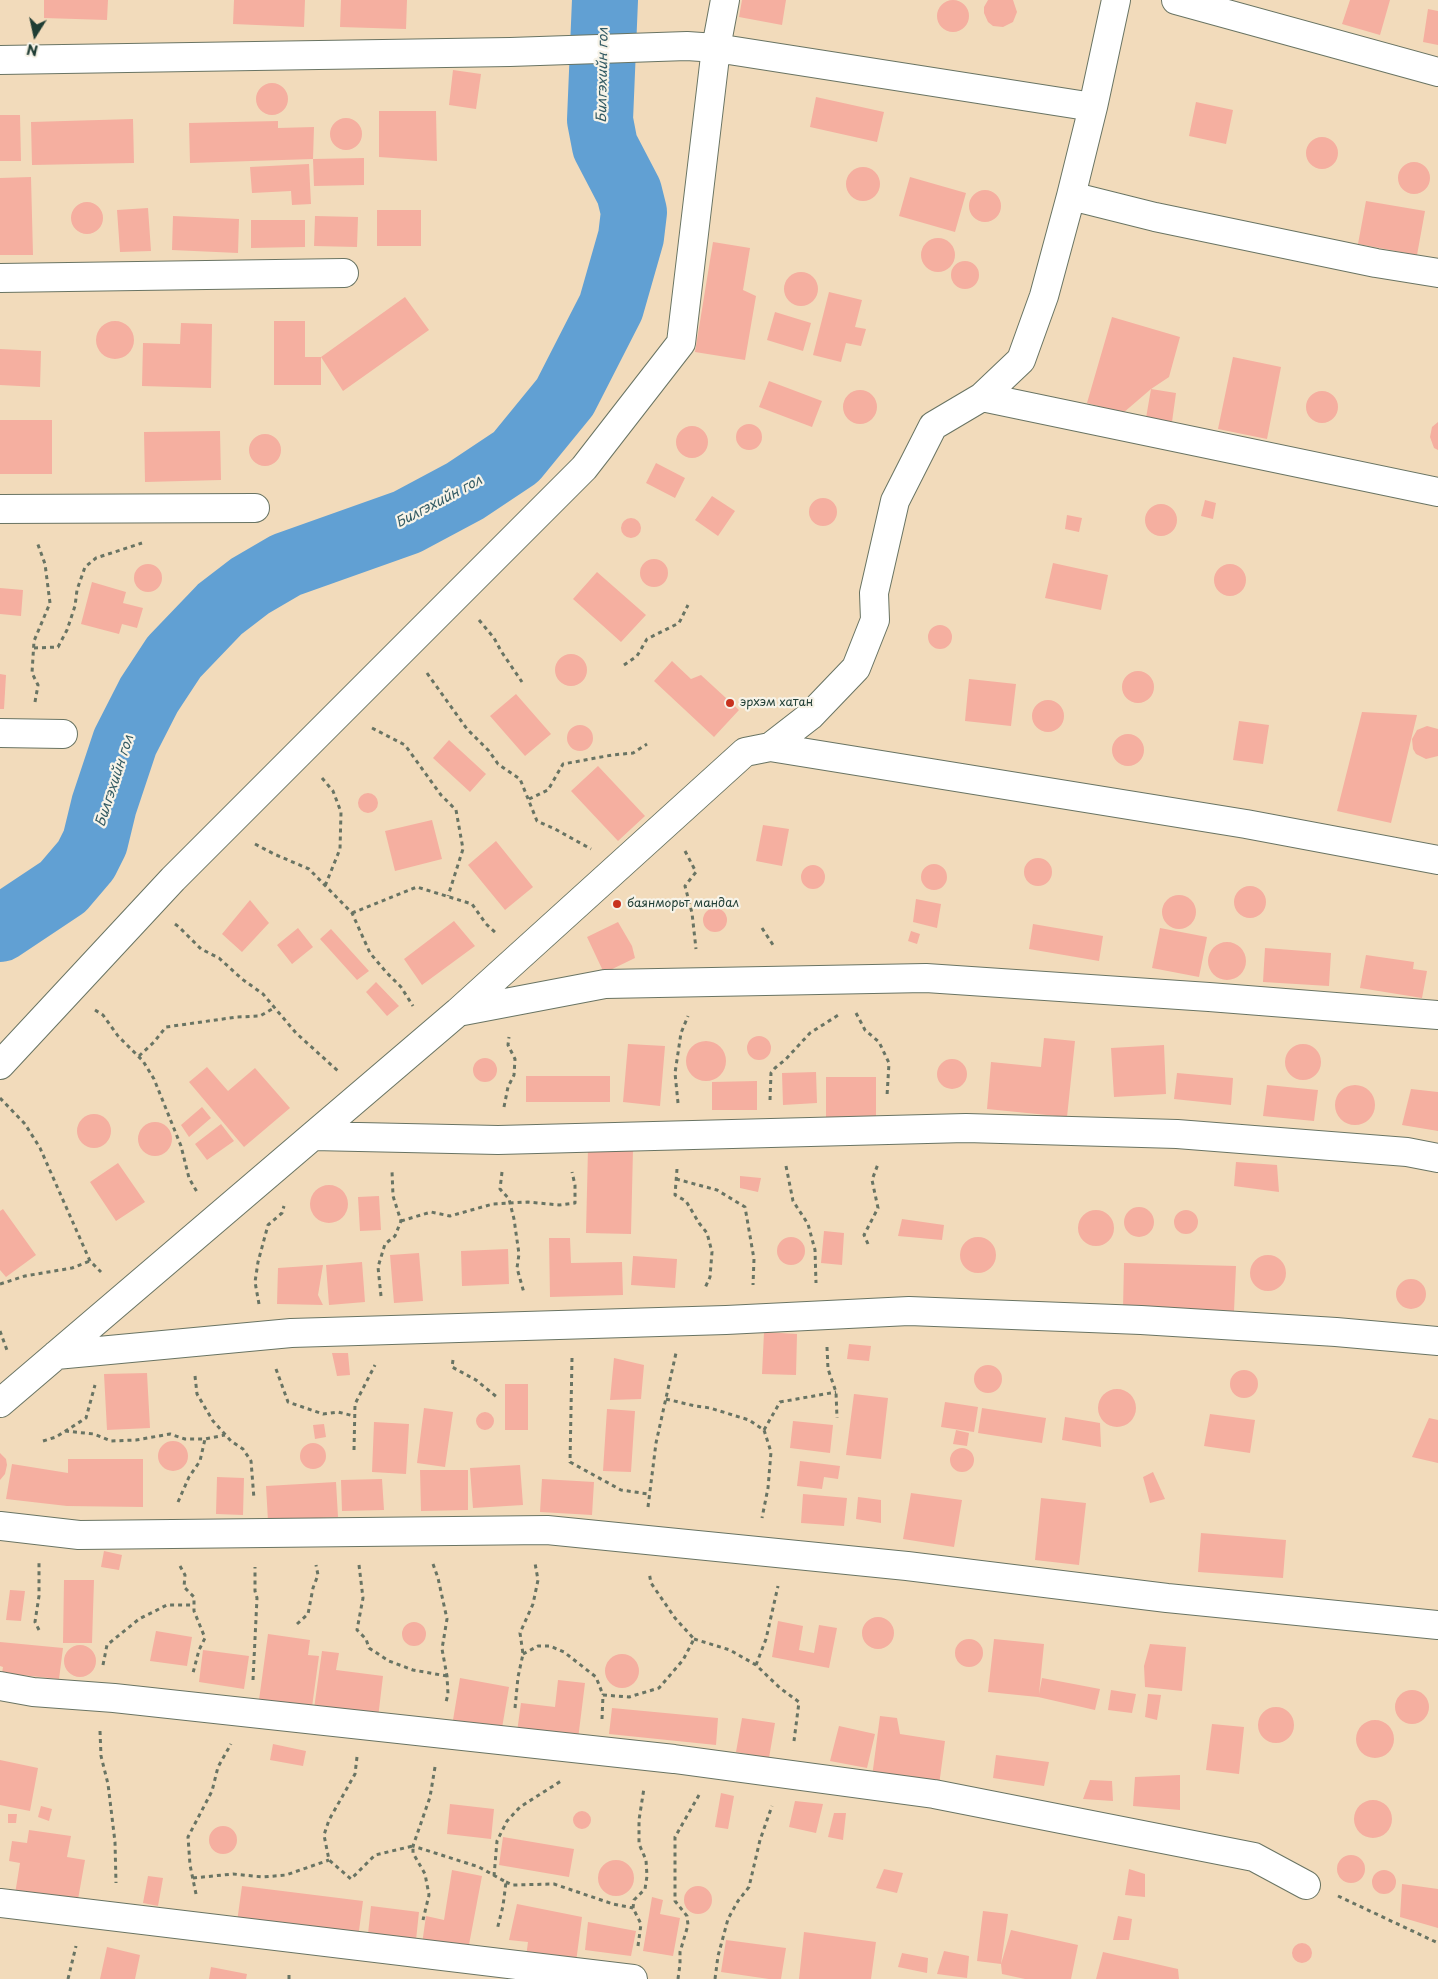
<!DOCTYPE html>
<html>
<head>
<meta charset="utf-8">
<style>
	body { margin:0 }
	#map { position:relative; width:1438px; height:1979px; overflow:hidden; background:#f2dbbb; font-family:"Playpen Sans",sans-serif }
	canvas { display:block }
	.north { position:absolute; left:10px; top:10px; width:50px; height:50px; -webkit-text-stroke:4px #f7f3e8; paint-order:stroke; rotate:190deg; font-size:14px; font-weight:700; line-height:20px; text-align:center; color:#1f3d34 }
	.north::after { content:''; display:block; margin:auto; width:18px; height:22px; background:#1f3d34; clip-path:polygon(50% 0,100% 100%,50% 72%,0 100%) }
</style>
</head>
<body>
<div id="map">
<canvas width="1438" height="1979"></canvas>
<div class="north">N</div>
</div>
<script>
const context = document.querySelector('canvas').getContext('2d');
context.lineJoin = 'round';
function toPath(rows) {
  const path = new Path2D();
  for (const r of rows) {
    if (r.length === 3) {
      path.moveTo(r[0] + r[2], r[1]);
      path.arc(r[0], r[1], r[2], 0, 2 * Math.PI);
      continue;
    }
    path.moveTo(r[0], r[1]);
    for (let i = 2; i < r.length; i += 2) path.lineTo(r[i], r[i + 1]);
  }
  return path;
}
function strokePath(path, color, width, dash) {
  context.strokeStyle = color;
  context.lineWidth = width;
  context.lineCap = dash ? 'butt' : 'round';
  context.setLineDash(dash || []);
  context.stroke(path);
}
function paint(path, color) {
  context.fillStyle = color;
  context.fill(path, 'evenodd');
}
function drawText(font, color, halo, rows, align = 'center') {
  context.font = font + ' "Playpen Sans",sans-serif';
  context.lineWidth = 4.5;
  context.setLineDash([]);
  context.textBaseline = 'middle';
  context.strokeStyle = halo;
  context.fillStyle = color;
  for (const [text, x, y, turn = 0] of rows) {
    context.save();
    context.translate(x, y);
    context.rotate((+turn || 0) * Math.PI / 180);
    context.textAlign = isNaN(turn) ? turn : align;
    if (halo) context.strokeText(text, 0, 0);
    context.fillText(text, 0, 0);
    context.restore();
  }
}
const river = toPath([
	[0,929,63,887,86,860,95,842,104,805,125,742,149,695,174,657,220,609,250,586,286,565,407,522,465,491,516,457,565,397,611,307,631,237,634,212,629,192,605,146,600,120,605,0]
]);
const building = toPath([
	[953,16,16],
	[44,0,108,0,107,20,44,18],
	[234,0,305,0,304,27,233,24],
	[341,0,407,0,406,29,340,27],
	[742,0,786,0,782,25,739,17],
	[988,0,1013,0,1017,12,1013,22,1003,27,993,26,988,22,984,13,984,7],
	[1350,0,1390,0,1380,35,1342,24],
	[1428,9,1438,11,1438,45,1423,42],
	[453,70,481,74,476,109,449,105],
	[272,99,16],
	[816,97,884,112,877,142,810,127],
	[1196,102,1233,110,1226,144,1189,136],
	[379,111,436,111,437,161,379,157],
	[0,115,20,115,21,161,0,161],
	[346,134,16],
	[133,119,134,163,32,165,31,122],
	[278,121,278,128,314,127,313,159,190,163,189,123],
	[1322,153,16],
	[364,158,364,185,314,186,313,159],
	[1414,178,16],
	[309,164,311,204,292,205,291,191,252,193,250,167],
	[863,184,17],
	[31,177,33,255,0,255,0,178],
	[910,177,966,193,955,232,899,216],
	[985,206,16],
	[1366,201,1425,211,1417,255,1358,244],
	[87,218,16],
	[148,208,151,251,120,252,117,210],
	[377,210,421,210,421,246,377,246],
	[173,216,239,219,238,253,172,250],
	[315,216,358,217,357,247,314,246],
	[251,220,305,220,305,247,251,248],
	[938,255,17],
	[713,242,750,248,743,290,756,296,745,360,695,352],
	[965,275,14],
	[801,289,17],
	[829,292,862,300,855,327,866,329,861,346,846,343,841,362,813,355],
	[405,297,429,330,343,391,321,357],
	[775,312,811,323,803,351,767,340],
	[1112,317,1180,337,1169,377,1151,389,1176,393,1172,422,1146,418,1151,389,1123,413,1087,403],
	[115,340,19],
	[274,321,305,321,305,357,321,357,321,385,274,385],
	[181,323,212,324,211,388,142,386,143,343,180,344],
	[0,349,41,351,40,387,0,385],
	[1233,357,1281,367,1267,439,1218,429],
	[769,381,822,401,812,427,759,407],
	[860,407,17],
	[1322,407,16],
	[0,420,52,420,52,474,0,474],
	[1438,422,1438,450,1434,448,1430,437,1432,427],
	[749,437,13],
	[692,442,16],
	[220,431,221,480,145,482,144,432],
	[265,450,16],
	[656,463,685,478,675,498,646,483],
	[712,496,735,511,718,536,695,520],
	[823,512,14],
	[1205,500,1216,503,1213,519,1201,516],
	[1161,520,16],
	[1067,515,1082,518,1079,532,1065,529],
	[631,528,10],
	[654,573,14],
	[1053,563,1108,575,1101,610,1045,598],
	[1230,580,16],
	[148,578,14],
	[597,572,646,615,621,642,573,599],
	[92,582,126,592,123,603,143,608,137,628,122,624,119,634,81,624],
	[0,588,23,590,21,616,0,614],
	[940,637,12],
	[571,670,16],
	[672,661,691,679,701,675,739,710,714,737,654,681],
	[1138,687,16],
	[0,674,6,675,4,709,0,709],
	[969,679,1016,684,1011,726,965,721],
	[516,694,551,734,525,756,490,716],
	[1048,716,16],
	[1362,712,1417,715,1391,823,1337,811],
	[1239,721,1269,725,1263,764,1233,760],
	[580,738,13],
	[1427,726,1438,729,1438,756,1426,759,1416,754,1413,749,1412,739,1417,730],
	[1128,750,16],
	[449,740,486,774,470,792,433,758],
	[598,766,645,816,618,841,571,791],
	[368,803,10],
	[432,820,442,859,395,871,385,831],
	[763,825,789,829,782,866,756,861],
	[496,841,533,887,505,910,468,865],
	[1038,872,14],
	[934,877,13],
	[813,877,12],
	[1250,902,16],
	[1179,912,17],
	[916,899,941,904,937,928,913,922],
	[250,900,269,923,242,952,222,934],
	[715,920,12],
	[454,921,475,946,422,985,404,959],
	[618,922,632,946,635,958,604,973,587,937],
	[1033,924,1103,936,1099,961,1029,949],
	[298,928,313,947,292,964,277,945],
	[1160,928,1207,937,1199,977,1152,968],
	[331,929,369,971,357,980,320,939],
	[911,931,920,934,917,944,908,941],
	[1227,961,19],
	[1265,948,1331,953,1329,986,1263,982],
	[1366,955,1414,962,1413,969,1427,971,1422,998,1360,988],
	[376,982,399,1006,387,1016,366,992],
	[759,1048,12],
	[1044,1038,1075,1041,1067,1117,987,1109,991,1062,1041,1067],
	[706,1061,20],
	[1303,1062,18],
	[628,1044,665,1046,660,1106,623,1102],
	[1164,1045,1166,1094,1114,1097,1111,1048],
	[485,1070,12],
	[952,1074,15],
	[207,1067,228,1091,255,1068,290,1108,244,1147,189,1082],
	[816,1072,817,1103,783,1105,782,1073],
	[1177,1073,1233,1078,1231,1105,1174,1099],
	[526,1076,610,1076,610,1102,526,1102],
	[826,1077,876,1077,876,1119,826,1119],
	[757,1081,757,1110,712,1110,712,1082],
	[1267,1085,1318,1090,1314,1121,1263,1116],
	[1355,1105,20],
	[1411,1089,1438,1092,1438,1131,1402,1125],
	[202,1107,211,1118,189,1137,181,1125],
	[94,1131,17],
	[155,1139,17],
	[221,1124,234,1141,207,1160,195,1144],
	[588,1148,633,1149,631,1234,586,1233],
	[1236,1162,1277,1165,1279,1192,1234,1186],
	[118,1163,145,1202,116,1221,90,1182],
	[740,1176,761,1178,758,1192,740,1188],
	[329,1204,19],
	[379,1196,381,1230,360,1231,358,1197],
	[1139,1222,15],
	[3,1209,36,1255,6,1277,0,1270,0,1211],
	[1096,1228,18],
	[1186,1222,12],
	[902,1219,944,1225,942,1240,898,1236],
	[824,1231,844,1233,842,1265,821,1263],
	[791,1251,14],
	[978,1255,18],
	[549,1238,570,1238,571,1263,622,1262,623,1295,550,1297],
	[508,1249,509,1284,462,1286,461,1251],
	[419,1253,423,1301,394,1303,390,1255],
	[1268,1273,18],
	[633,1256,677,1259,675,1288,631,1285],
	[362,1262,365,1302,329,1305,326,1265],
	[1124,1263,1236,1266,1234,1311,1123,1309],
	[323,1265,318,1295,323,1305,277,1304,278,1268],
	[1411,1294,15],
	[764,1332,797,1334,796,1375,762,1374],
	[849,1344,871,1346,869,1361,847,1359],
	[332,1353,348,1353,350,1375,337,1376],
	[614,1358,644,1365,641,1399,610,1400],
	[988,1379,14],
	[1244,1384,14],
	[147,1373,150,1428,107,1430,104,1374],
	[505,1384,528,1384,528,1430,505,1430],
	[1117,1408,19],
	[854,1394,888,1398,881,1459,846,1455],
	[945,1402,978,1407,974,1432,941,1427],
	[424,1408,453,1412,445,1467,417,1463],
	[982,1408,1046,1418,1042,1443,978,1433],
	[607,1409,635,1411,631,1472,603,1471],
	[485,1421,9],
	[1210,1414,1255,1420,1250,1453,1204,1446],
	[1065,1417,1100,1423,1101,1447,1062,1440],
	[1429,1418,1438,1420,1438,1463,1412,1457],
	[793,1421,833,1425,830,1453,790,1448],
	[374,1422,409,1424,406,1474,372,1472],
	[324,1424,326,1437,315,1439,313,1425],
	[956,1430,969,1433,967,1446,953,1444],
	[173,1456,15],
	[313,1456,13],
	[962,1460,12],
	[0,1453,6,1459,7,1465,5,1474,0,1480],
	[68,1459,143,1459,143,1507,67,1506,6,1499,12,1464,68,1473],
	[800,1461,840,1466,838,1479,824,1477,822,1489,797,1486],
	[520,1465,523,1505,473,1508,470,1468],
	[420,1470,468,1470,468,1510,421,1511],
	[1153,1472,1165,1499,1150,1503,1143,1477],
	[217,1477,244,1478,243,1515,216,1514],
	[382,1479,384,1510,342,1511,341,1480],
	[542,1479,594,1482,592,1515,540,1512],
	[336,1482,338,1517,268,1521,266,1486],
	[911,1493,962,1500,954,1547,903,1539],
	[803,1494,847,1498,844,1526,801,1523],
	[858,1497,881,1500,881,1523,856,1519],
	[1041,1498,1086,1503,1079,1565,1035,1560],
	[1201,1533,1286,1540,1283,1578,1198,1572],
	[104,1551,122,1555,119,1570,101,1567],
	[64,1580,94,1580,92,1643,63,1643],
	[10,1590,25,1591,21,1621,6,1620],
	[878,1633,16],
	[778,1621,803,1626,799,1650,814,1653,819,1625,837,1628,829,1668,772,1657],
	[414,1634,12],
	[156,1631,192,1637,187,1666,150,1661],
	[268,1634,310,1640,308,1655,319,1656,312,1707,259,1700],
	[994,1639,1044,1644,1039,1694,1042,1678,1100,1689,1095,1710,1038,1697,988,1692],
	[969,1653,14],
	[0,1642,63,1648,59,1679,2,1673,3,1667,0,1666],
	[1150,1644,1186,1647,1182,1691,1145,1687,1144,1666],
	[80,1661,16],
	[203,1650,249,1656,244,1689,199,1682],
	[322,1651,339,1653,336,1670,383,1676,378,1718,314,1709],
	[622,1671,17],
	[460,1678,509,1687,502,1728,453,1720],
	[558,1680,585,1683,578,1739,517,1732,521,1703,555,1707],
	[1412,1707,17],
	[1111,1690,1136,1694,1132,1713,1108,1710],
	[1148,1694,1161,1695,1157,1720,1145,1717],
	[1276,1725,18],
	[612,1708,718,1718,716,1745,609,1734],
	[880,1716,897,1718,900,1734,945,1741,939,1785,872,1777],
	[742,1718,775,1723,769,1758,736,1752],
	[1375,1739,19],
	[1212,1724,1244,1727,1239,1774,1206,1770],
	[839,1726,875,1734,867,1768,830,1761],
	[273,1744,306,1751,303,1766,270,1760],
	[996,1755,1049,1762,1044,1786,993,1778],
	[0,1760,38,1768,30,1811,0,1805],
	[1180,1775,1180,1810,1133,1806,1135,1777],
	[1090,1780,1112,1781,1113,1801,1083,1799],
	[721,1793,734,1796,728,1829,715,1827],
	[1373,1819,19],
	[795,1801,823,1804,816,1833,789,1827],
	[450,1804,494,1809,491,1839,447,1834],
	[41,1806,52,1809,49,1821,38,1817],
	[582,1820,9],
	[834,1813,846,1813,843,1840,828,1837],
	[8,1814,17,1814,16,1823,8,1823],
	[223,1840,14],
	[29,1830,71,1836,67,1857,85,1860,77,1905,15,1894,20,1863,9,1861,12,1841,27,1843],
	[503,1837,574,1849,569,1877,499,1865],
	[1351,1869,14],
	[616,1878,18],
	[884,1869,903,1873,897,1893,876,1888],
	[1129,1869,1145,1874,1145,1897,1125,1895],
	[452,1870,482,1876,468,1950,422,1944,426,1916,444,1920],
	[1384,1882,12],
	[148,1876,163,1878,158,1906,143,1903],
	[1402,1884,1438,1889,1438,1928,1400,1917],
	[242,1886,363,1901,358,1938,237,1922],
	[698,1900,14],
	[652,1897,663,1900,660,1914,680,1918,673,1956,643,1951],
	[517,1904,582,1917,576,1962,526,1957,528,1942,509,1940],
	[371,1906,419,1912,416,1940,368,1934],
	[983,1911,1008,1914,1001,1964,977,1961],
	[1118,1916,1132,1919,1129,1940,1113,1940],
	[588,1922,636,1931,631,1956,585,1950],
	[1011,1930,1078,1945,1071,1979,1025,1979,1002,1974,1001,1964],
	[804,1932,876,1942,871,1979,799,1979],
	[726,1940,786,1948,781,1979,769,1979,721,1972],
	[1302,1953,10],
	[107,1947,140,1955,135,1979,100,1979],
	[944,1951,969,1956,967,1978,937,1974],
	[1103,1952,1178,1969,1179,1979,1096,1979],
	[902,1953,928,1958,927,1973,898,1967],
	[211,1967,247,1974,246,1979,209,1979]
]);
const path = toPath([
	[479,620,494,638,501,651,522,682],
	[34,648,58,647,67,630,75,606,77,590,85,567,96,558,142,543],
	[624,665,637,656,647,639,679,623,688,605],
	[427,673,467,729,489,751,498,764,520,779,537,821,555,829,591,849],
	[35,702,38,685,32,673,34,641,50,603,45,564,37,542],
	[372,728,405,745,441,795,456,810,463,849,448,896],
	[322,778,333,791,341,812,340,849,325,886],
	[529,799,548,790,563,764,612,755,633,753,647,744],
	[255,844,274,854,309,869,352,913,370,953,386,972,401,987,413,1006],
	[685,851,696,872,685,886,692,913,696,949],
	[352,913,417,887,472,904,486,924,496,933],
	[175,924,179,927,201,949,219,958,242,979,263,994,296,1033,338,1071],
	[762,928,775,948],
	[95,1010,103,1015,118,1036,143,1061,154,1079,181,1146,189,1178,197,1192],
	[856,1013,865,1030,879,1042,889,1063,887,1096],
	[139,1056,154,1042,166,1027,237,1017,260,1016,274,1008],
	[0,1098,25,1124,40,1148,90,1261,101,1272],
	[770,1100,771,1073,775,1068,786,1059,810,1033,840,1014],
	[678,1103,675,1073,681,1033,688,1016],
	[504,1107,508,1087,514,1075,515,1059,508,1045,509,1037],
	[786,1166,793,1201,808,1224,815,1250,816,1283],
	[677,1169,675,1195,686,1201,699,1223,707,1233,712,1252,710,1277,705,1288],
	[502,1172,500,1189,509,1199,514,1219,519,1254,517,1268,524,1293],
	[676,1179,717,1190,745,1207,754,1259,753,1285],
	[401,1221,431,1212,450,1216,493,1204,528,1202,559,1205,575,1203,575,1185,572,1172],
	[868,1244,864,1235,878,1208,872,1180,878,1164],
	[0,1284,25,1276,72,1268,90,1261],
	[381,1296,378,1267,385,1244,395,1236,401,1221,393,1196,392,1171],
	[259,1304,255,1282,258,1262,268,1225,282,1213,284,1206],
	[0,1331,8,1353],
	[827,1347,828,1369,836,1392,837,1418],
	[572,1358,570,1462,621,1490,648,1494],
	[453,1360,452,1367,476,1380,498,1398],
	[276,1369,288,1402,323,1414,338,1412,354,1416],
	[195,1376,197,1394,213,1421,231,1441,243,1449,251,1461,254,1499],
	[666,1399,695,1406,710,1408,749,1420,764,1430,771,1452,768,1488,762,1518],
	[764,1430,780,1402,836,1392],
	[65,1431,94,1434,111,1441,136,1440,170,1434,185,1439,205,1439,225,1435],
	[43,1441,56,1437,86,1418,95,1385],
	[354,1450,355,1404,375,1365],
	[178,1502,189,1477,200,1461,205,1439],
	[648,1507,656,1443,676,1353],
	[433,1564,438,1578,447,1619,442,1649,447,1676,448,1694,446,1702],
	[359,1565,363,1598,357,1630,366,1639,369,1648,389,1661,413,1670,447,1676],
	[180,1566,185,1575,184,1587,194,1597,194,1611,205,1638,199,1650,193,1673],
	[297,1624,308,1614,313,1588,318,1575,316,1565],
	[39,1630,35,1622,39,1596,39,1563],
	[694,1639,730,1650,756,1665,780,1688,799,1702,794,1741],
	[523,1654,538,1646,550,1646,564,1652,596,1677,603,1695],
	[103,1665,107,1645,139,1619,167,1605,194,1605],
	[756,1665,766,1639,778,1586],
	[253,1680,257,1598,255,1591,255,1567],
	[515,1708,518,1677,523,1654,520,1633,533,1604,538,1580,535,1563],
	[602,1719,603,1695,629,1697,659,1688,683,1660,694,1639,675,1618,651,1583,649,1572],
	[100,1731,101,1756,108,1784,115,1842,116,1883],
	[357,1757,355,1774,329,1820,324,1835,329,1860,351,1879,375,1855,413,1846,413,1853,425,1874,429,1895,423,1920],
	[435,1767,430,1797,413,1846,479,1867,506,1882,503,1906,497,1930],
	[494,1876,497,1841,507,1821,520,1807,561,1781],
	[193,1878,233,1874,263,1877,286,1875,329,1860],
	[506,1882,513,1885,554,1884,613,1904,633,1908],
	[196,1894,190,1865,188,1837,212,1791,218,1767,231,1744],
	[1338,1896,1438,1943],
	[638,1946,641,1924,633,1908,634,1900,645,1889,647,1876,646,1860,639,1844,639,1820,644,1788],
	[68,1979,76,1946],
	[289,1979,289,1972],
	[678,1979,680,1964,680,1952,688,1925,687,1916,675,1901,675,1837,699,1795],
	[715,1979,718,1956,728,1919,738,1901,749,1887,760,1840,772,1806]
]);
const minor = toPath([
	[1176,0,1438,72],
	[0,60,510,52,687,46,716,48,1093,107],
	[1071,196,1155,217,1376,263,1438,273],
	[0,278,344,273],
	[982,397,1438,492],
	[0,509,255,508],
	[0,733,63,734],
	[770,747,1246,824,1438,860],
	[458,1012,605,984,926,978,1209,997,1438,1015],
	[0,1065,173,879,584,468,681,343,716,48,725,0],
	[313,1136,498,1140,966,1128,1177,1134,1407,1152,1438,1158],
	[56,1355,291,1333,726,1320,909,1311,1141,1320,1336,1332,1438,1341],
	[0,1403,458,1012,745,752,770,747,810,716,856,668,875,620,874,593,895,501,933,426,982,397,1021,360,1044,296,1071,196,1093,107,1116,0],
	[0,1526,79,1535,547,1530,907,1566,1167,1598,1438,1625],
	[0,1686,33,1692,114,1698,674,1759,934,1794,1254,1857,1306,1885],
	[0,1903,633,1979]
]);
const markers = [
	[730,703,5,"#c8321e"],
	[617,904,5,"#c8321e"]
];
const poiNames = [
	["эрхэм хатан",740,703],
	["баянморьт мандал",627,904]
];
const waterNames = [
	["Билгэхийн гол",603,75,-89],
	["Билгэхийн гол",439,502,-28],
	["Билгэхийн гол",115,781,-72]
];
strokePath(river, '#61a0d3', 66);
paint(building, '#f5afa0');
strokePath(minor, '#697463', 30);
strokePath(path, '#697463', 3, [4, 4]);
strokePath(minor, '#fff', 28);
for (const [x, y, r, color] of markers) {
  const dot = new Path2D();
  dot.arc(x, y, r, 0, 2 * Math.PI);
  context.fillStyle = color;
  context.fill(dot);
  strokePath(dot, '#f7f3e8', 2);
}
drawText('12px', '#1f3d34', '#f7f3e8', poiNames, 'left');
drawText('italic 14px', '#335b64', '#f7f3e8', waterNames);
</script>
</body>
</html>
